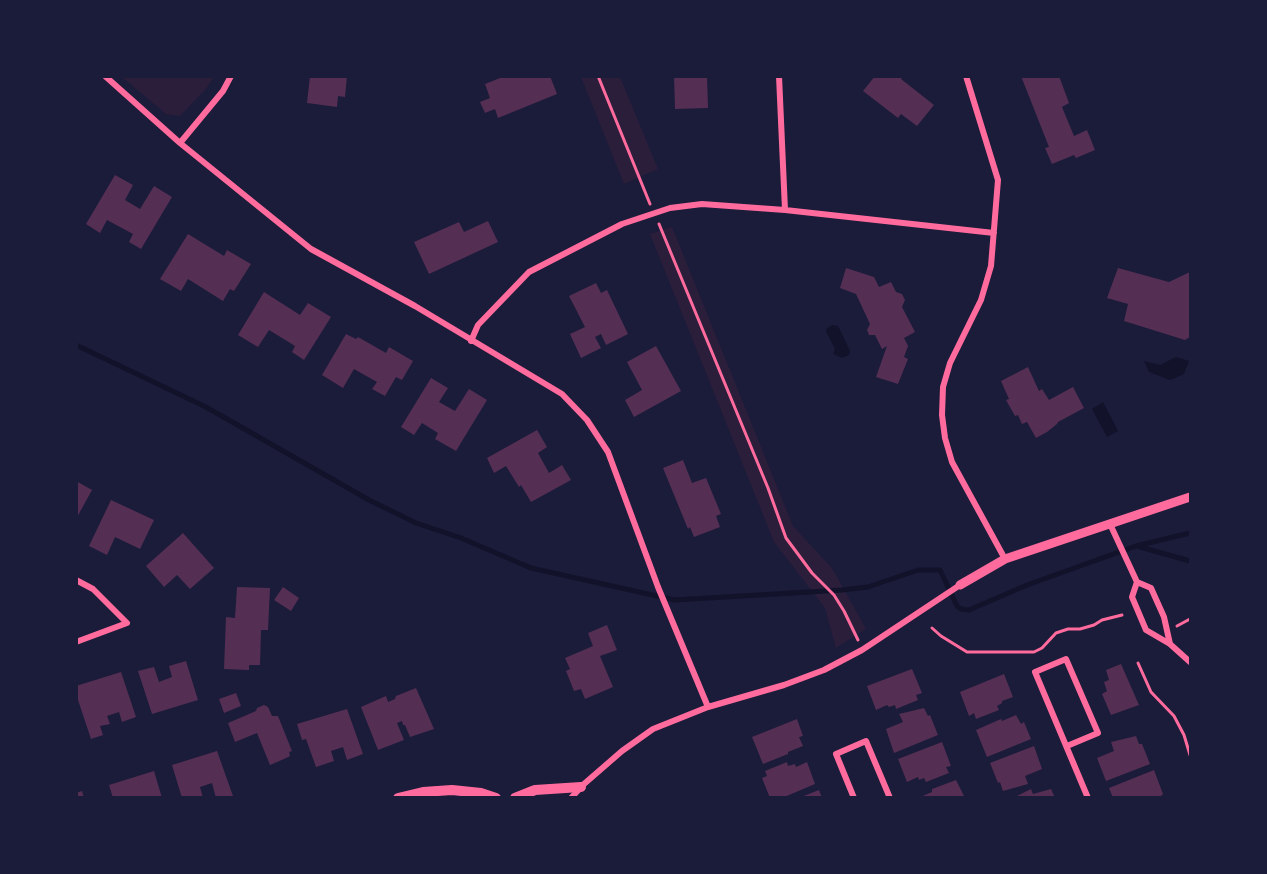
<!DOCTYPE html>
<html>
<head>
<meta charset="utf-8">
<style>
	body { margin:0 }
	#map { position:relative; width:1267px; height:874px; overflow:hidden; background:#1b1b3a; font-family:Ubuntu,sans-serif }
	canvas { display:block }
	.frame { position:absolute; inset:0; border:78px solid #1b1b3a; pointer-events:none }
</style>
</head>
<body>
<div id="map">
<canvas width="1267" height="874"></canvas>
<div class="frame"></div>
</div>
<script>
const context = document.querySelector('canvas').getContext('2d');
context.lineJoin = 'round';
function paint(path, color) {
  context.fillStyle = color;
  context.fill(path, 'evenodd');
}
function toPath(rows) {
  const path = new Path2D();
  for (const r of rows) {
    path.moveTo(r[0], r[1]);
    for (let i = 2; i < r.length; i += 2) path.lineTo(r[i], r[i + 1]);
  }
  return path;
}
function strokePath(path, color, width, dash) {
  context.strokeStyle = color;
  context.lineWidth = width;
  context.lineCap = dash ? 'butt' : 'round';
  context.setLineDash(dash || []);
  context.stroke(path);
}
const green = toPath([
	[122,77,214,77,205,90,180,116,166,114],
	[581,77,620,77,658,169,624,184],
	[672,227,793,526,832,568,866,629,836,648,825,608,774,542,650,234]
]);
const water = toPath([
	[833,325,838,326,850,351,849,355,842,358,833,354,835,349,826,331,827,328],
	[1176,357,1189,361,1184,374,1170,380,1149,372,1144,361,1160,365],
	[1103,402,1118,431,1107,437,1092,409]
]);
const stream = toPath([
	[76,345,206,407,369,500,416,523,461,538,531,568,675,600,842,590,868,587,918,570,940,570,957,606,961,609,969,610,1027,585,1136,546,1190,533],
	[1140,547,1190,561]
]);
const building = toPath([
	[310,76,347,76,345,97,338,96,337,107,307,103],
	[505,76,550,76,557,94,498,118,495,109,485,113,480,102,490,98,485,84],
	[674,76,707,76,708,108,675,109],
	[875,76,904,76,901,79,934,105,917,126,901,114,898,118,863,91],
	[1021,76,1059,76,1069,103,1062,107,1074,136,1087,130,1095,150,1076,158,1074,155,1052,164,1045,148,1049,147],
	[115,175,133,185,125,200,140,209,154,186,172,197,141,249,129,242,133,234,107,220,100,233,86,224],
	[488,221,498,242,429,274,414,242,459,222,464,232],
	[188,234,224,256,227,250,251,264,234,291,230,289,223,301,188,279,181,291,160,279],
	[846,268,874,277,879,287,891,282,896,292,902,294,905,300,902,307,915,332,904,338,908,346,904,357,908,359,898,384,876,377,887,346,882,349,875,335,869,335,867,330,870,324,856,294,840,288],
	[1118,268,1169,282,1190,272,1190,337,1185,340,1124,321,1128,304,1107,298],
	[596,283,601,293,607,290,628,334,606,345,601,334,595,337,601,348,581,358,570,334,585,327,569,296],
	[264,292,300,315,308,303,331,317,304,360,292,352,295,346,269,330,258,347,238,335],
	[346,334,356,339,358,337,386,353,389,347,413,361,402,380,396,377,385,396,372,389,377,382,354,369,343,388,322,375],
	[656,346,681,391,634,417,625,400,642,390,627,362],
	[1028,367,1039,391,1042,389,1049,400,1073,387,1084,408,1058,422,1057,424,1047,432,1036,438,1027,422,1022,424,1018,415,1015,416,1006,400,1009,399,1001,381],
	[431,378,448,388,439,402,455,411,469,389,487,400,456,451,435,439,438,433,422,423,414,435,401,427],
	[537,430,547,447,538,453,549,473,562,465,571,480,531,502,521,485,519,487,506,466,494,473,487,458],
	[683,460,692,483,706,478,721,514,716,516,720,527,694,537,690,527,688,529,663,468],
	[76,481,92,490,76,519],
	[111,500,154,520,140,549,115,537,107,555,89,546],
	[183,533,214,568,190,589,177,575,164,587,146,566],
	[237,587,270,588,268,630,261,630,260,665,249,665,249,670,224,669,226,617,235,618],
	[283,587,299,598,291,611,274,600],
	[607,625,617,650,600,656,613,687,585,699,581,689,574,691,566,671,570,669,565,658,593,646,588,633],
	[186,661,198,700,152,714,138,671,154,667,159,682,172,677,169,666],
	[1121,664,1139,705,1111,715,1102,694,1107,691,1104,682,1109,680,1106,670],
	[912,669,922,693,916,695,918,700,896,709,895,705,889,707,887,705,876,710,867,686],
	[121,672,136,717,122,722,119,712,107,716,110,724,100,726,103,735,91,739,76,694,76,686],
	[1004,674,1013,697,1002,701,1002,703,997,706,999,710,976,719,974,713,969,716,960,692],
	[416,688,434,729,410,737,405,725,403,725,402,721,397,723,404,740,378,750,361,707,386,696,388,702,395,699,396,696],
	[236,693,241,706,224,713,219,699],
	[264,705,268,707,272,716,278,716,292,751,289,752,290,756,284,759,270,765,257,733,235,742,228,723,256,711,257,708],
	[924,708,928,716,930,715,938,735,894,753,886,729,903,722,899,714],
	[347,709,363,754,347,760,343,747,331,751,334,761,316,767,306,739,302,740,297,724],
	[1016,715,1021,724,1024,722,1031,739,987,757,976,730,1001,719,1002,721],
	[797,719,803,736,799,737,803,746,788,752,788,754,763,764,752,737],
	[1136,736,1139,744,1142,744,1150,764,1106,781,1097,758,1114,751,1111,742],
	[942,742,951,766,946,767,949,773,926,782,924,778,919,780,918,777,907,782,898,759],
	[1034,746,1042,769,1025,776,1028,784,1003,791,1000,782,998,783,990,763],
	[217,751,233,796,216,798,212,783,200,787,203,798,182,798,172,765],
	[787,762,788,766,795,764,796,767,807,762,815,784,782,798,770,798,762,778,767,776,765,771],
	[1154,770,1163,794,1159,798,1113,798,1109,788],
	[154,771,162,798,113,798,109,785],
	[956,780,965,798,918,798,932,792,932,789],
	[1031,789,1033,794,1051,789,1055,798,1013,798],
	[819,790,822,798,801,798,801,797],
	[82,791,84,798,76,798,76,793]
]);
const path = toPath([
	[598,76,650,204],
	[659,224,768,488,786,538,812,573,834,595,844,611,858,640],
	[1177,626,1190,619],
	[932,628,941,636,967,652,1034,652,1042,648,1056,633,1068,629,1080,629,1094,625,1102,620,1122,615],
	[1138,663,1151,692,1174,716,1184,735,1190,755]
]);
const minor = toPath([
	[105,76,180,143,311,249,415,306,562,394,587,420,608,452,658,587,708,707],
	[779,76,785,210],
	[966,76,998,180,991,266,981,300,950,363,943,387,942,415,945,438,952,462,1005,559],
	[180,143,223,91,231,76],
	[471,341,478,325,529,272,622,224,670,208,702,204,785,210,994,233],
	[1110,524,1137,582,1151,588,1164,617,1170,644],
	[76,580,93,589,127,623,76,642],
	[1137,582,1132,597,1146,630,1170,644,1190,662],
	[1067,746,1098,733,1066,659,1035,672,1088,798],
	[571,798,584,784,622,751,653,729,708,707,784,685,824,670,862,650,960,585],
	[854,798,836,754,866,741,890,798]
]);
const tertiary = toPath([
	[960,585,1005,559,1190,497]
]);
const secondary = toPath([
	[398,798,423,792,452,790,481,793,496,798],
	[515,798,535,790,581,787]
]);
paint(green, '#2a1e3b');
paint(water, '#12122b');
strokePath(stream, '#12122b', 5);
paint(building, '#542f53');
strokePath(path, '#ff6b9d', 3);
strokePath(minor, '#ff6b9d', 6);
strokePath(tertiary, '#ff6b9d', 9);
strokePath(secondary, '#ff6b9d', 10);
</script>
</body>
</html>
